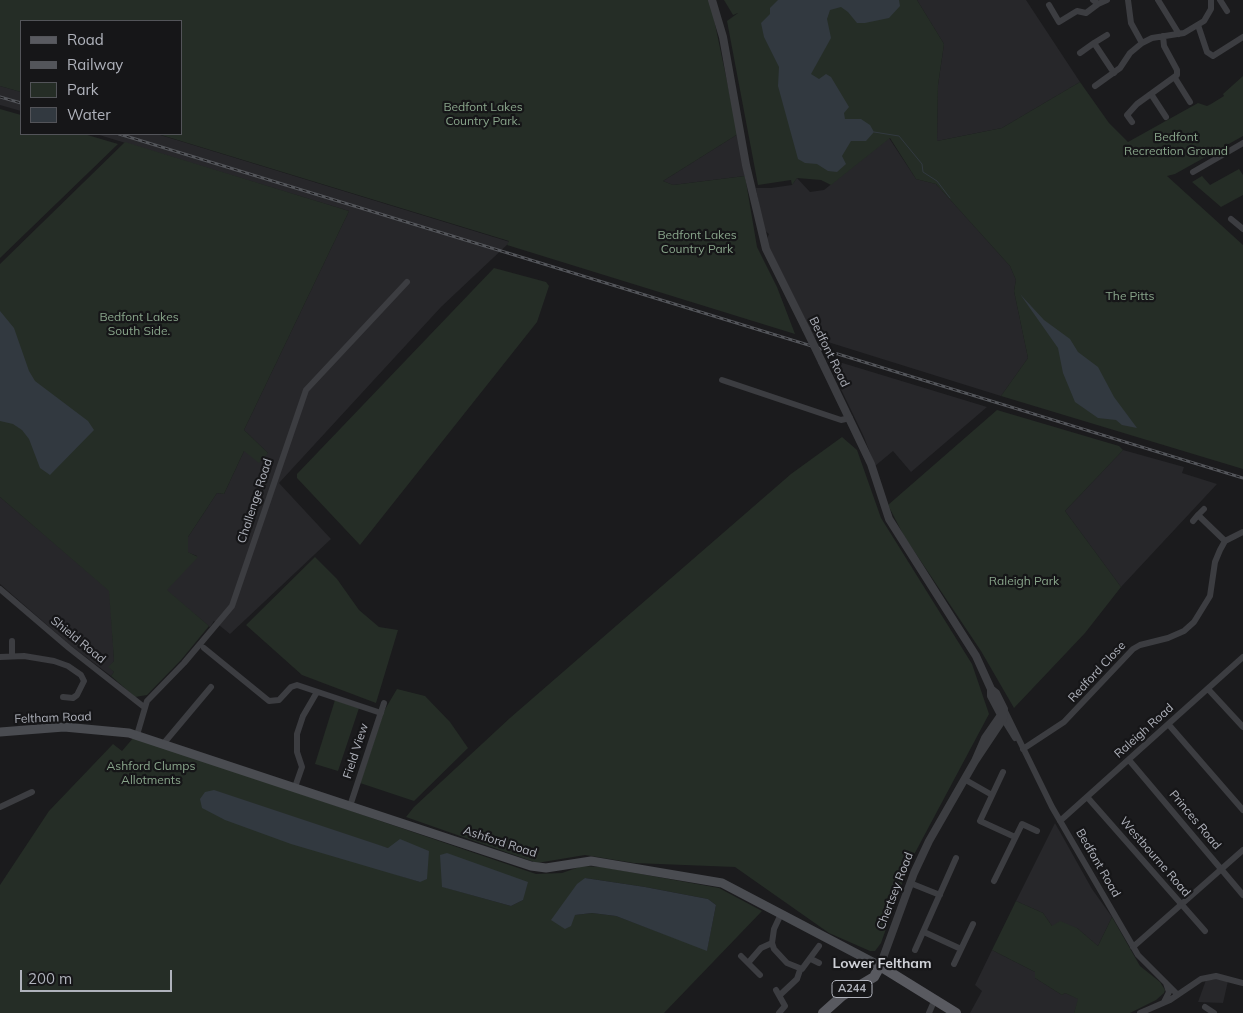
<!DOCTYPE html>
<html>
<head>
<meta charset="utf-8">
<style>
	body { margin:0 }
	#map { position:relative; width:1243px; height:1013px; overflow:hidden; background:#1b1b1d; font-family:Mulish,sans-serif }
	canvas { display:block }
	.legend { position:absolute; left:20px; top:20px; width:162px; height:115px; box-sizing:border-box; background:#161618; border:1px solid #535459; margin:0; padding:6px 9px; list-style:none; font-size:15px; color:#afb2bb }
	.legend li { display:flex; align-items:center; gap:10px; height:25px }
	.legend b { width:25px; border:1px solid #535459 }
	.scale { position:absolute; left:20px; top:970px; width:152px; height:22px; box-sizing:border-box; border:2px solid #afb2bb; border-top:0; padding-left:6px; font-size:15px; line-height:18px; white-space:nowrap; color:#afb2bb; -webkit-text-stroke:4px #161618; paint-order:stroke }
</style>
</head>
<body>
<div id="map">
<canvas width="1243" height="1013"></canvas>
<ul class="legend">
<li><b style="height:6px;background:#595a60"></b>Road</li>
<li><b style="height:6px;background:#53555a"></b>Railway</li>
<li><b style="height:14px;background:#252d26"></b>Park</li>
<li><b style="height:14px;background:#323940"></b>Water</li>
</ul>
<div class="scale">200 m</div>
</div>
<script>
const context = document.querySelector('canvas').getContext('2d');
context.lineJoin = 'round';
function paint(path, color) {
  context.fillStyle = color;
  context.fill(path, 'evenodd');
}
function toPath(rows) {
  const path = new Path2D();
  for (const r of rows) {
    path.moveTo(r[0], r[1]);
    for (let i = 2; i < r.length; i += 2) path.lineTo(r[i], r[i + 1]);
  }
  return path;
}
function strokePath(path, color, width, dash) {
  context.strokeStyle = color;
  context.lineWidth = width;
  context.lineCap = dash ? 'butt' : 'round';
  context.setLineDash(dash || []);
  context.stroke(path);
}
function drawText(font, color, halo, rows, align = 'center') {
  context.font = font + ' Mulish,sans-serif';
  context.lineWidth = 4.5;
  context.setLineDash([]);
  context.textBaseline = 'middle';
  context.strokeStyle = halo;
  context.fillStyle = color;
  for (const [text, x, y, turn = 0] of rows) {
    context.save();
    context.translate(x, y);
    context.rotate((+turn || 0) * Math.PI / 180);
    context.textAlign = isNaN(turn) ? turn : align;
    if (halo) context.strokeText(text, 0, 0);
    context.fillText(text, 0, 0);
    context.restore();
  }
}
const built = toPath([
	[917,0,1026,0,1080,82,1002,128,937,141,938,85,944,44],
	[0,86,21,92,21,111,0,105],
	[96,134,157,134,510,242,441,307,279,483,331,539,230,634,214,621,210,627,166,590,197,556,187,552,188,537,217,493,224,494,244,451,268,453,244,430,349,211],
	[738,134,745,176,673,185,663,181],
	[889,138,916,179,936,184,1010,266,1016,280,1014,291,1028,358,1001,396,815,338,768,250,766,241,769,234,763,229,756,188,771,188,792,185,797,178,810,192,824,190],
	[826,358,987,407,911,472,893,451,875,466,864,437],
	[1123,450,1184,467,1182,473,1217,484,1121,587,1065,511],
	[0,497,110,591,114,661,109,667,114,672,111,676,70,645,0,584],
	[1055,823,1092,889,1112,917,1098,946,1077,928,1052,926,1043,913,1016,901],
	[992,950,1035,972,1035,978,1062,995,1065,993,1079,999,1074,1013,970,1013,982,991,975,985],
	[1216,979,1228,981,1223,1003,1198,1002,1206,980]
]);
const green = toPath([
	[0,0,710,0,738,134,663,181,673,185,745,176,757,247,777,287,795,334,507,245,509,241,158,134,181,134,181,21,21,21,21,92,0,86],
	[724,0,917,0,944,44,938,85,937,141,1002,128,1080,82,1109,123,1128,142,1198,103,1207,106,1211,104,1224,96,1223,94,1243,76,1243,136,1175,174,1167,176,1243,245,1243,469,1001,396,1028,358,1014,291,1016,280,1010,266,936,184,916,179,890,138,831,185,821,180,797,178,792,185,791,180,758,185,727,21,738,13,733,15],
	[0,109,21,115,21,134,84,134,118,144,0,258],
	[125,142,349,211,244,430,268,453,259,463,244,451,224,494,217,493,188,537,188,552,198,557,167,590,209,626,181,660,147,695,135,697,111,676,114,672,108,667,114,661,109,591,0,497,0,264],
	[1239,169,1243,175,1243,195,1221,207,1192,182,1202,176,1210,185],
	[494,268,546,282,549,286,537,322,360,545,297,478,297,474],
	[997,410,1119,446,1123,450,1065,511,1121,587,1085,633,1014,708,981,651,904,536,888,505],
	[842,437,857,450,881,518,972,664,989,714,909,864,881,943,875,951,870,951,829,933,735,867,634,863,585,855,537,863,406,817,414,807,510,718,791,474],
	[315,557,337,579,359,610,379,627,398,630,376,703,302,675,246,625],
	[397,689,425,696,450,722,468,748,414,801,360,783,384,711],
	[335,700,359,708,338,771,315,764],
	[134,737,536,874,562,873,582,866,602,867,719,888,762,911,664,1013,0,1013,0,885,49,811,113,744,122,751],
	[369,843,388,848,420,882,364,864],
	[585,878,645,887,708,899,716,905,707,950,616,916,592,913,575,915],
	[443,887,523,900,511,906],
	[1016,901,1043,913,1052,926,1060,921,1077,928,1098,946,1112,917,1140,966,1160,982,1165,990,1164,993,1156,1000,1130,1013,1074,1013,1078,999,1065,993,1062,995,1035,978,1035,972,992,950]
]);
const water = toPath([
	[778,0,899,0,900,6,889,18,865,23,857,23,848,12,841,7,830,10,827,19,831,38,811,74,819,79,826,74,831,77,849,107,844,113,845,119,861,119,870,125,874,132,866,141,851,141,842,156,846,164,837,172,828,171,817,164,805,163,798,159,778,86,779,67,764,37,761,23,770,14,770,8],
	[1020,294,1044,320,1070,339,1078,352,1098,367,1114,397,1137,428,1122,425,1116,420,1098,418,1075,402,1063,373,1058,348],
	[0,311,14,328,29,371,35,381,88,421,94,430,50,475,40,468,29,439,22,430,13,424,0,421],
	[214,790,388,848,400,839,429,851,427,879,420,882,291,844,225,820,202,808,200,799,205,792],
	[447,853,528,882,523,900,511,906,442,887,440,855],
	[585,878,645,887,708,899,716,905,707,951,616,916,592,913,575,915,571,926,565,929,551,920,577,884]
]);
const stream = toPath([
	[874,132,899,136,922,164,923,172,937,181,950,198]
]);
const minor = toPath([
	[1093,0,1098,4,1107,0],
	[1128,0,1131,23,1142,43],
	[1158,0,1179,34],
	[1220,0,1227,11],
	[1049,5,1059,22,1077,11,1086,13,1098,4],
	[1198,25,1207,52,1213,56,1243,37],
	[1107,35,1094,43,1114,73],
	[1080,53,1094,43],
	[1175,78,1190,102],
	[1095,86,1120,68,1130,53,1142,43,1152,38,1184,33,1204,21,1211,9,1211,0],
	[1151,94,1166,117],
	[1132,122,1127,115,1137,104,1177,75,1177,70,1164,46,1163,36],
	[1193,172,1243,143],
	[1231,219,1243,229],
	[722,380,841,420,850,418],
	[1198,515,1204,509],
	[1193,521,1198,515,1225,541],
	[0,589,69,648,144,707],
	[12,641,12,656],
	[204,648,269,701,279,700,291,687,297,685,381,713],
	[0,657,24,656,54,661,68,666,81,675,84,681,77,695,73,698,63,697],
	[1208,689,1243,727],
	[1004,709,1052,807,1138,955,1177,994],
	[1002,717,1015,738],
	[1169,725,1243,810],
	[137,735,147,701,184,663,232,606,306,390,407,282],
	[164,743,211,687],
	[1023,749,1064,722,1133,649,1140,645,1168,638,1184,631,1194,622,1210,596,1215,562,1220,550,1225,541,1243,532],
	[1129,760,1243,895],
	[1003,772,980,821,1015,837],
	[964,779,992,795],
	[295,787,302,767,297,752,297,734,303,716,317,692],
	[1088,798,1205,931],
	[350,806,384,703],
	[0,807,32,792],
	[1060,821,1243,657],
	[994,881,1022,824,1037,831],
	[910,883,940,895],
	[781,914,774,929,772,943,774,949,787,963,802,969,819,946],
	[924,932,961,949],
	[1133,947,1243,850],
	[915,950,956,858],
	[741,956,760,975],
	[811,959,819,963],
	[748,963,761,948,772,943],
	[954,964,973,924],
	[776,990,785,1006,779,1013],
	[780,995,797,979,800,970],
	[1164,1002,1169,992,1166,983],
	[1205,1007,1214,1013],
	[929,1013,935,999],
	[1140,1013,1170,1000,1201,979,1216,976,1243,983]
]);
const tertiary = toPath([
	[712,0,723,37,746,165,766,249,806,329],
	[822,362,871,464,889,519,976,656,991,689,991,696,1001,715,985,738,975,761],
	[880,966,914,873,929,841,975,761,1003,719,1004,709,996,693,991,689]
]);
const secondary = toPath([
	[0,732,64,727,129,733,531,866,546,868,591,861,722,883,880,966]
]);
const primary = toPath([
	[823,1013,842,996,874,977,880,966,956,1013]
]);
const rail = toPath([
	[0,97,21,103],
	[119,134,1243,478]
]);
const tertiaryBridge = toPath([
	[806,329,822,362]
]);
const shields = [
	[852,989,40]
];
const shieldNames = [
	["A244",852,989]
];
const parkNames = [
	["Bedfont Lakes",483,107],
	["Country Park.",483,121],
	["Bedfont",1176,137],
	["Recreation Ground",1176,151],
	["Bedfont Lakes",697,235],
	["Country Park",697,249],
	["The Pitts",1130,296],
	["Bedfont Lakes",139,317],
	["South Side.",139,331],
	["Raleigh Park",1024,581],
	["Ashford Clumps",151,766],
	["Allotments",151,780]
];
const streetNames = [
	["Bedfont Road",829,352,64],
	["Challenge Road",255,501,-72],
	["Shield Road",78,640,39],
	["Redford Close",1097,672,-47],
	["Feltham Road",53,718,-2],
	["Raleigh Road",1144,731,-42],
	["Field View",356,751,-72],
	["Princes Road",1195,820,50],
	["Ashford Road",500,842,18],
	["Westbourne Road",1155,857,49],
	["Bedfont Road",1098,863,60],
	["Chertsey Road",895,891,-69]
];
const neighbourhoodNames = [
	["Lower Feltham",882,964]
];
paint(built, '#27272a');
paint(green, '#252d26');
paint(water, '#323940');
strokePath(stream, '#323940', 1);
strokePath(minor, '#3c3d41', 6);
strokePath(tertiary, '#3c3d41', 8);
strokePath(secondary, '#4a4c51', 9);
strokePath(primary, '#595a60', 10);
strokePath(rail, '#53555a', 3);
strokePath(rail, '#161618', 1, [4]);
strokePath(tertiaryBridge, '#3c3d41', 8);
for (const [x, y, w] of shields) {
  const box = new Path2D();
  box.roundRect(x - w / 2, y - 8.5, w, 17, 4);
  context.fillStyle = '#161618';
  context.fill(box);
  strokePath(box, '#afb2bb', 1);
}
drawText('bold 11px', '#afb2bb', null, shieldNames);
drawText('12px', '#88a48a', '#161618', parkNames);
drawText('12px', '#afb2bb', '#161618', streetNames);
drawText('bold 14px', '#cfd1d7', '#161618', neighbourhoodNames);
</script>
</body>
</html>
